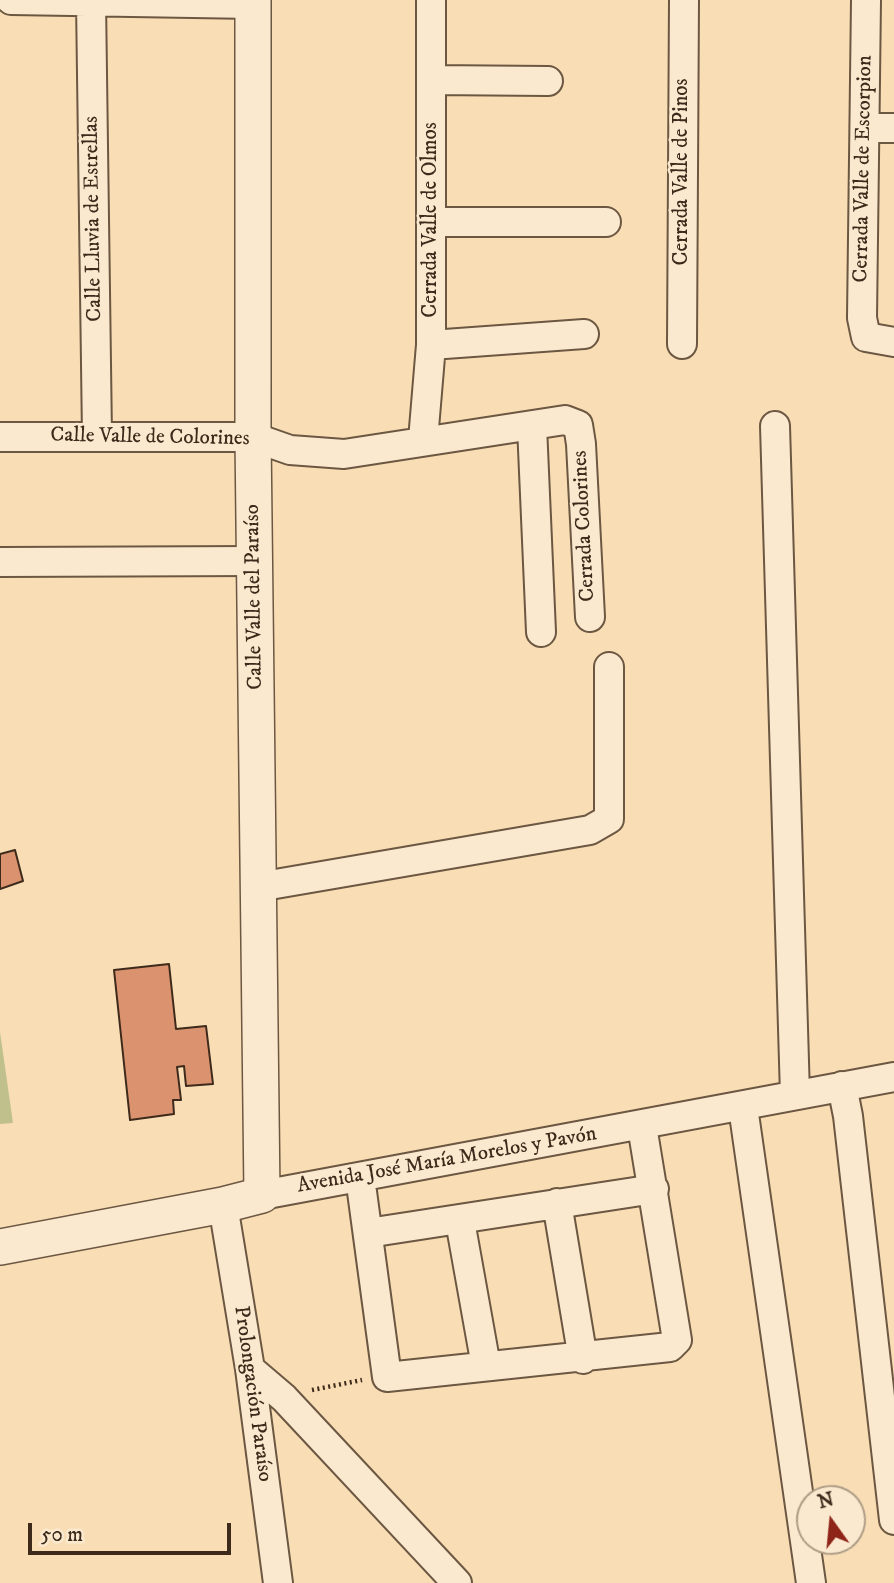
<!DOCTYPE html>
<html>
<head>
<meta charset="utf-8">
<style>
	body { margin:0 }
	#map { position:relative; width:894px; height:1583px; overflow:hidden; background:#f9ddb5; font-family:"IM FELL DW Pica",serif }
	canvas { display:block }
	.north { position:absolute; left:796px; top:1485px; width:70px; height:70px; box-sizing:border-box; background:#fbe9cf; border:2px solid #af9d87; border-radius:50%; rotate:345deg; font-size:19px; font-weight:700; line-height:28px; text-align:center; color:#3d2a1b }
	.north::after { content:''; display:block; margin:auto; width:24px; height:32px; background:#8f2418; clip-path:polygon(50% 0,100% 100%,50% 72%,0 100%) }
	.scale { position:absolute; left:28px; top:1523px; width:203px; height:32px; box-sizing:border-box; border:4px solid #3d2a1b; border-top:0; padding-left:9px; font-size:21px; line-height:24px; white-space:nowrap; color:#3d2a1b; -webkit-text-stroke:5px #fbe9cf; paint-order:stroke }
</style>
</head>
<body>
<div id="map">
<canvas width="894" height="1583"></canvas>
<div class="north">N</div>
<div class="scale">50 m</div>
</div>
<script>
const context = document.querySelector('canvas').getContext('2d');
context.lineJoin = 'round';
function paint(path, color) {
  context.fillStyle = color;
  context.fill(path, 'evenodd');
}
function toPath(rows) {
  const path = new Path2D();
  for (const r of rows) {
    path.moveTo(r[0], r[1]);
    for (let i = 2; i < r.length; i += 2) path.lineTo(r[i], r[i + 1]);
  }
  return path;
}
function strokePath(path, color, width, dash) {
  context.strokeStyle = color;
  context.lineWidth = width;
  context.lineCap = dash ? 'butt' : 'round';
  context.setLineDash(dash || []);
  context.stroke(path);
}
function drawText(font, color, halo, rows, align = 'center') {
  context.font = font + ' "IM FELL DW Pica",serif';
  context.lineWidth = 5;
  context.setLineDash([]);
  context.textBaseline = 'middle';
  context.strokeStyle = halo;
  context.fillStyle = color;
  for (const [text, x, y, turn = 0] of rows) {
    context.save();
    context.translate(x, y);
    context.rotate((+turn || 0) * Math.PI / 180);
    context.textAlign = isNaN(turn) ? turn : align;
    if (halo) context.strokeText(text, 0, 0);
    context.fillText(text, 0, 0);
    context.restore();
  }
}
const green = toPath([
	[0,1032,13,1123,0,1124]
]);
const building = toPath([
	[15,850,23,881,0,889,0,854,15,850],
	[169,964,176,1029,206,1026,213,1084,186,1086,184,1066,177,1067,181,1100,173,1100,174,1114,130,1120,114,970,169,964]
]);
const path = toPath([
	[312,1390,362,1380]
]);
const minor = toPath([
	[11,0,253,4],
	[866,0,862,318,866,337,894,342],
	[91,1,97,436],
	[432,80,548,81],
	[867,128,894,128],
	[432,222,606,222],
	[682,344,684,0],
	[431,345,584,334],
	[532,426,541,632],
	[775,426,795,1095],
	[0,437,253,437,290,450,344,454,565,420,578,425,581,444,590,617],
	[423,440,431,345,431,0],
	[0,562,255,561],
	[258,887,590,830,609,819,609,667],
	[842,1086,848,1116,894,1520],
	[743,1107,811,1583],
	[360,1177,387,1377,670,1347,677,1340,642,1126],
	[262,1195,894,1077],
	[557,1203,583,1359],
	[223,1205,250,1369,278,1583],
	[460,1221,486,1366],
	[368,1233,654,1189],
	[250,1369,284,1398,457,1583]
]);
const tertiary = toPath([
	[0,1247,223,1205,262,1195,253,437,253,0]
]);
const streetNames = [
	["Cerrada Valle de Escorpion",864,169,-89],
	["Cerrada Valle de Pinos",683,172,-90],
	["Calle Lluvia de Estrellas",94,219,-91],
	["Cerrada Valle de Olmos",432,220,-90],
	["Calle Valle de Colorines",150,438,1],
	["Cerrada Colorines",585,526,-93],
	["Calle Valle del Paraíso",255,597,-91],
	["Avenida José María Morelos y Pavón",447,1161,-10],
	["Prolongación Paraíso",252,1394,82]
];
paint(green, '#c0c08c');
paint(building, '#db926e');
strokePath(building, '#3d2a1b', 2);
strokePath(minor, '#6c5742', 32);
strokePath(tertiary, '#6c5742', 38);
strokePath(path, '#3d2a1b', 4.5, [2, 3.5]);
strokePath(minor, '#fbe9cf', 28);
strokePath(tertiary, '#fbe9cf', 35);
drawText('21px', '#3d2a1b', '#fbe9cf', streetNames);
</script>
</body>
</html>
